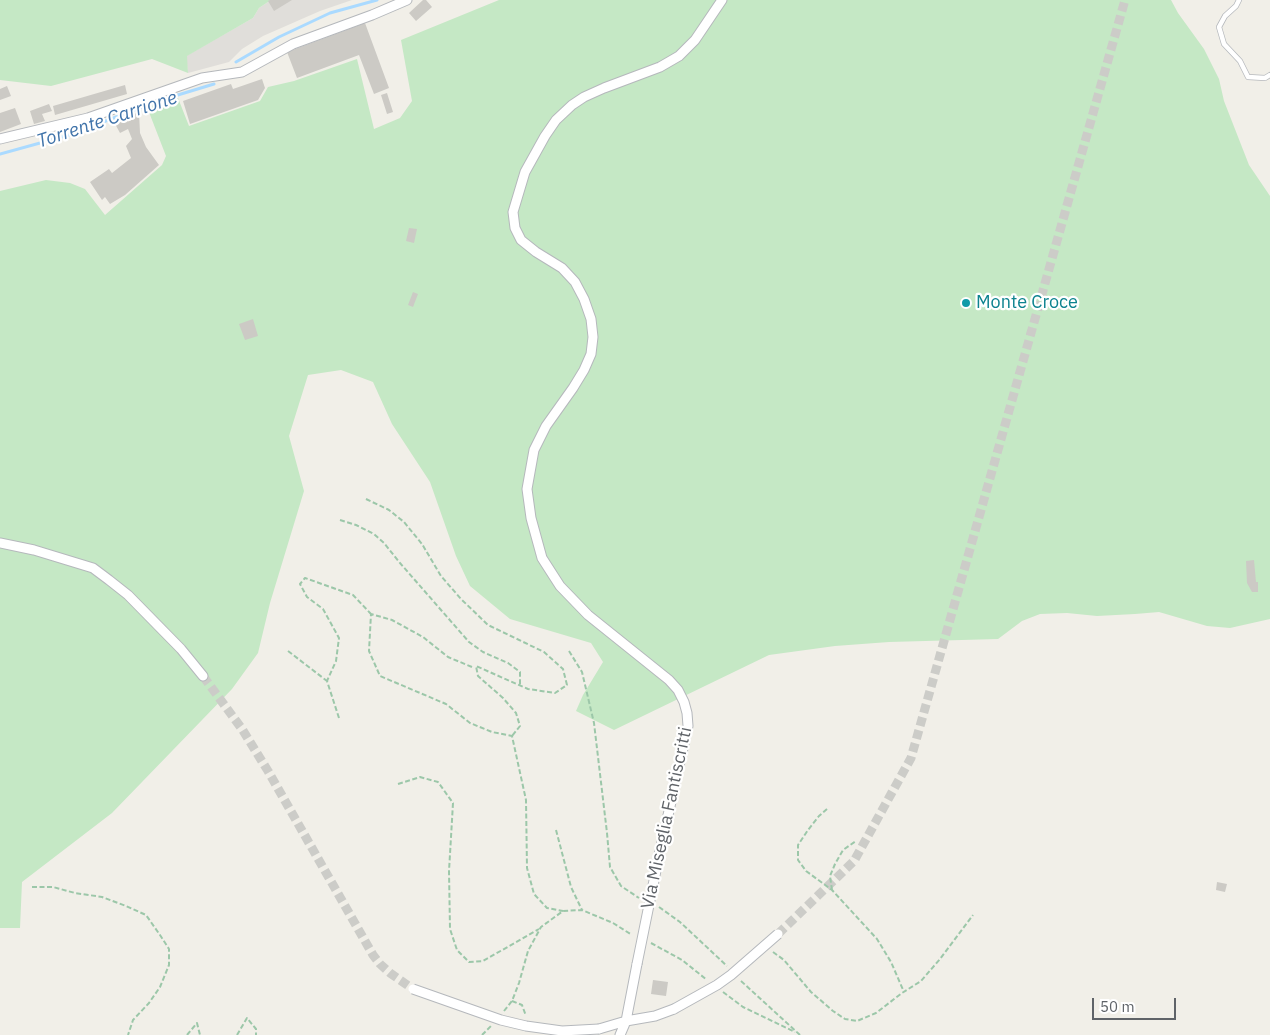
<!DOCTYPE html>
<html>
<head>
<meta charset="utf-8">
<style>
	body { margin:0 }
	#map { position:relative; width:1270px; height:1035px; overflow:hidden; background:#f1efe8; font-family:"IBM Plex Sans",sans-serif }
	canvas { display:block }
	.scale { position:absolute; left:1092px; top:998px; width:84px; height:22px; box-sizing:border-box; border:2px solid #5f6368; border-top:0; padding-left:6px; font-size:15px; line-height:18px; white-space:nowrap; color:#5f6368; -webkit-text-stroke:4px #fff; paint-order:stroke }
</style>
</head>
<body>
<div id="map">
<canvas width="1270" height="1035"></canvas>
<div class="scale">50 m</div>
</div>
<script>
const context = document.querySelector('canvas').getContext('2d');
context.lineJoin = 'round';
function paint(path, color) {
  context.fillStyle = color;
  context.fill(path, 'evenodd');
}
function toPath(rows) {
  const path = new Path2D();
  for (const r of rows) {
    path.moveTo(r[0], r[1]);
    for (let i = 2; i < r.length; i += 2) path.lineTo(r[i], r[i + 1]);
  }
  return path;
}
function strokePath(path, color, width, dash) {
  context.strokeStyle = color;
  context.lineWidth = width;
  context.lineCap = dash ? 'butt' : 'round';
  context.setLineDash(dash || []);
  context.stroke(path);
}
function drawText(font, color, halo, rows, align = 'center') {
  context.font = font + ' "IBM Plex Sans",sans-serif';
  context.lineWidth = 4.5;
  context.setLineDash([]);
  context.textBaseline = 'middle';
  context.strokeStyle = halo;
  context.fillStyle = color;
  for (const [text, x, y, turn = 0] of rows) {
    context.save();
    context.translate(x, y);
    context.rotate((+turn || 0) * Math.PI / 180);
    context.textAlign = isNaN(turn) ? turn : align;
    if (halo) context.strokeText(text, 0, 0);
    context.fillText(text, 0, 0);
    context.restore();
  }
}
const industrial = toPath([
	[271,0,352,0,320,11,263,36,242,49,229,62,188,73,186,56,253,18,259,8]
]);
const green = toPath([
	[0,0,271,0,259,8,253,18,187,56,188,73,152,59,51,86,0,80],
	[499,0,1171,0,1178,13,1204,49,1219,79,1224,101,1249,165,1270,196,1270,619,1230,628,1207,626,1159,612,1135,614,1097,616,1067,613,1040,614,1022,621,998,639,889,642,835,646,769,655,614,730,576,711,583,695,603,662,591,643,510,619,470,586,456,556,430,482,392,424,373,382,341,370,308,375,289,436,304,491,270,603,258,653,232,689,112,813,22,882,20,928,0,928,0,191,46,180,70,183,85,189,105,215,162,165,166,156,147,107,178,98,189,126,260,101,268,87,294,81,357,59,374,129,400,118,412,101,401,40]
]);
const stream = toPath([
	[236,62,279,37,330,13,377,0],
	[0,154,69,135,158,101,214,84]
]);
const building = toPath([
	[270,0,292,0,274,11,268,1],
	[423,0,426,0,432,7,416,21,409,13],
	[365,23,389,88,374,94,359,55,297,78,287,52],
	[262,79,265,88,258,100,190,124,183,101,231,84,233,89],
	[125,85,127,94,55,115,53,106],
	[7,86,11,96,0,100,0,89],
	[387,93,393,112,387,114,381,95],
	[49,104,52,111,42,114,45,121,34,124,30,111],
	[15,108,21,124,0,132,0,113],
	[139,112,140,133,146,147,159,165,125,195,110,204,105,197,102,200,90,182,109,169,112,173,131,158,126,146,132,139,128,129,120,133,114,122],
	[409,228,417,229,414,243,406,241],
	[413,292,418,294,413,307,408,305],
	[253,319,258,336,245,340,239,324],
	[1254,560,1256,582,1258,582,1258,592,1252,592,1247,583,1246,561],
	[1217,882,1227,884,1225,892,1216,890],
	[653,980,668,982,666,996,651,994]
]);
const minorTunnel = toPath([
	[203,676,242,729,268,771,373,955,380,964,390,973,413,989],
	[778,934,854,861,911,758,1125,0]
]);
const path = toPath([
	[366,499,389,510,404,522,422,544,441,576,461,599,488,625,544,652,563,669,567,685,555,693,528,689,476,666,478,676,503,698,516,713,520,726,512,736],
	[340,520,356,525,374,534,384,543,400,563,469,642,483,652,508,663,520,672,520,685],
	[288,651,327,681],
	[569,651,582,672,594,723,607,833,610,867,621,886,639,898],
	[472,667,448,657,423,637,392,620,371,614,369,651,380,676,446,704,470,723,492,732,512,736,526,800,527,868,534,894,547,908,563,911],
	[339,718,327,681,336,661,339,638,323,609,307,597,300,584,305,578,353,595,371,614],
	[398,784,420,777,438,782,453,803,449,871,450,929,457,950,469,962,483,961,539,929],
	[827,809,819,816,808,830,798,845,798,860,806,871,832,890,877,939,891,962,904,992],
	[556,830,571,887,582,910],
	[32,887,53,887,75,893,102,897,126,906,146,915,160,935,169,949,169,965,160,987,149,1003,133,1020,128,1035],
	[832,890,830,876,835,864,843,850,856,841],
	[659,907,680,922,727,966],
	[651,943,682,960,707,980],
	[773,952,784,960,811,992,833,1011,845,1019,857,1021,876,1013,902,993,921,981,940,959,973,915],
	[741,981,800,1035],
	[723,992,743,1007,795,1032],
	[512,1001,522,1005,526,1016],
	[504,1011,512,1001,519,983,528,951,541,927,563,911,582,910,613,923,632,935],
	[187,1035,197,1023,200,1035],
	[237,1035,247,1018,256,1029,256,1035],
	[482,1035,491,1026]
]);
const service = toPath([
	[1239,0,1236,6,1225,16,1219,27,1224,44,1240,61,1248,77,1265,78,1270,75]
]);
const minor = toPath([
	[0,139,88,118,202,78,242,72,293,44,372,15,407,0],
	[0,543,34,550,93,568,109,580,128,595,181,649,203,676],
	[660,851,688,726,687,713,684,702,678,690,669,680,588,615,560,586,542,558,531,518,527,489,534,450,546,426,573,388,584,370,591,354,593,337,591,319,584,299,575,282,562,268,536,252,521,240,515,228,513,212,525,172,545,136,556,120,572,105,584,97,604,88,660,67,679,56,695,40,722,0],
	[599,1029,626,1021,655,1016,674,1009],
	[620,1035,626,1021,637,964]
]);
const minorBridge = toPath([
	[637,964,660,851],
	[413,989,501,1020,526,1026,562,1031,599,1029],
	[674,1009,717,985,731,975,778,934]
]);
const markers = [
	[966,303,5,"#0f9aa8"]
];
const cultureNames = [
	["Monte Croce",976,303]
];
const streetNames = [
	["Via Miseglia Fantiscritti",667,818,-78]
];
const waterNames = [
	["Torrente Carrione",107,120,-18]
];
paint(industrial, '#e0deda');
paint(green, '#c5e8c5');
strokePath(stream, '#aadaff', 3);
paint(building, '#cccac5');
strokePath(minorTunnel, '#ccccc8', 9, [9, 4.5]);
strokePath(service, '#b5b8bc', 6);
strokePath(minor, '#b5b8bc', 11);
strokePath(path, '#9cc7a9', 2, [5, 2.5]);
strokePath(service, '#fff', 4.5);
strokePath(minor, '#fff', 9);
strokePath(minorBridge, '#b5b8bc', 11, []);
strokePath(minorBridge, '#fff', 9);
for (const [x, y, r, color] of markers) {
  const dot = new Path2D();
  dot.arc(x, y, r, 0, 2 * Math.PI);
  context.fillStyle = color;
  context.fill(dot);
  strokePath(dot, '#fff', 2);
}
drawText('18px', '#0d838f', '#fff', cultureNames, 'left');
drawText('18px', '#5f6368', '#fff', streetNames);
drawText('italic 19px', '#4174aa', '#fff', waterNames);
</script>
</body>
</html>
